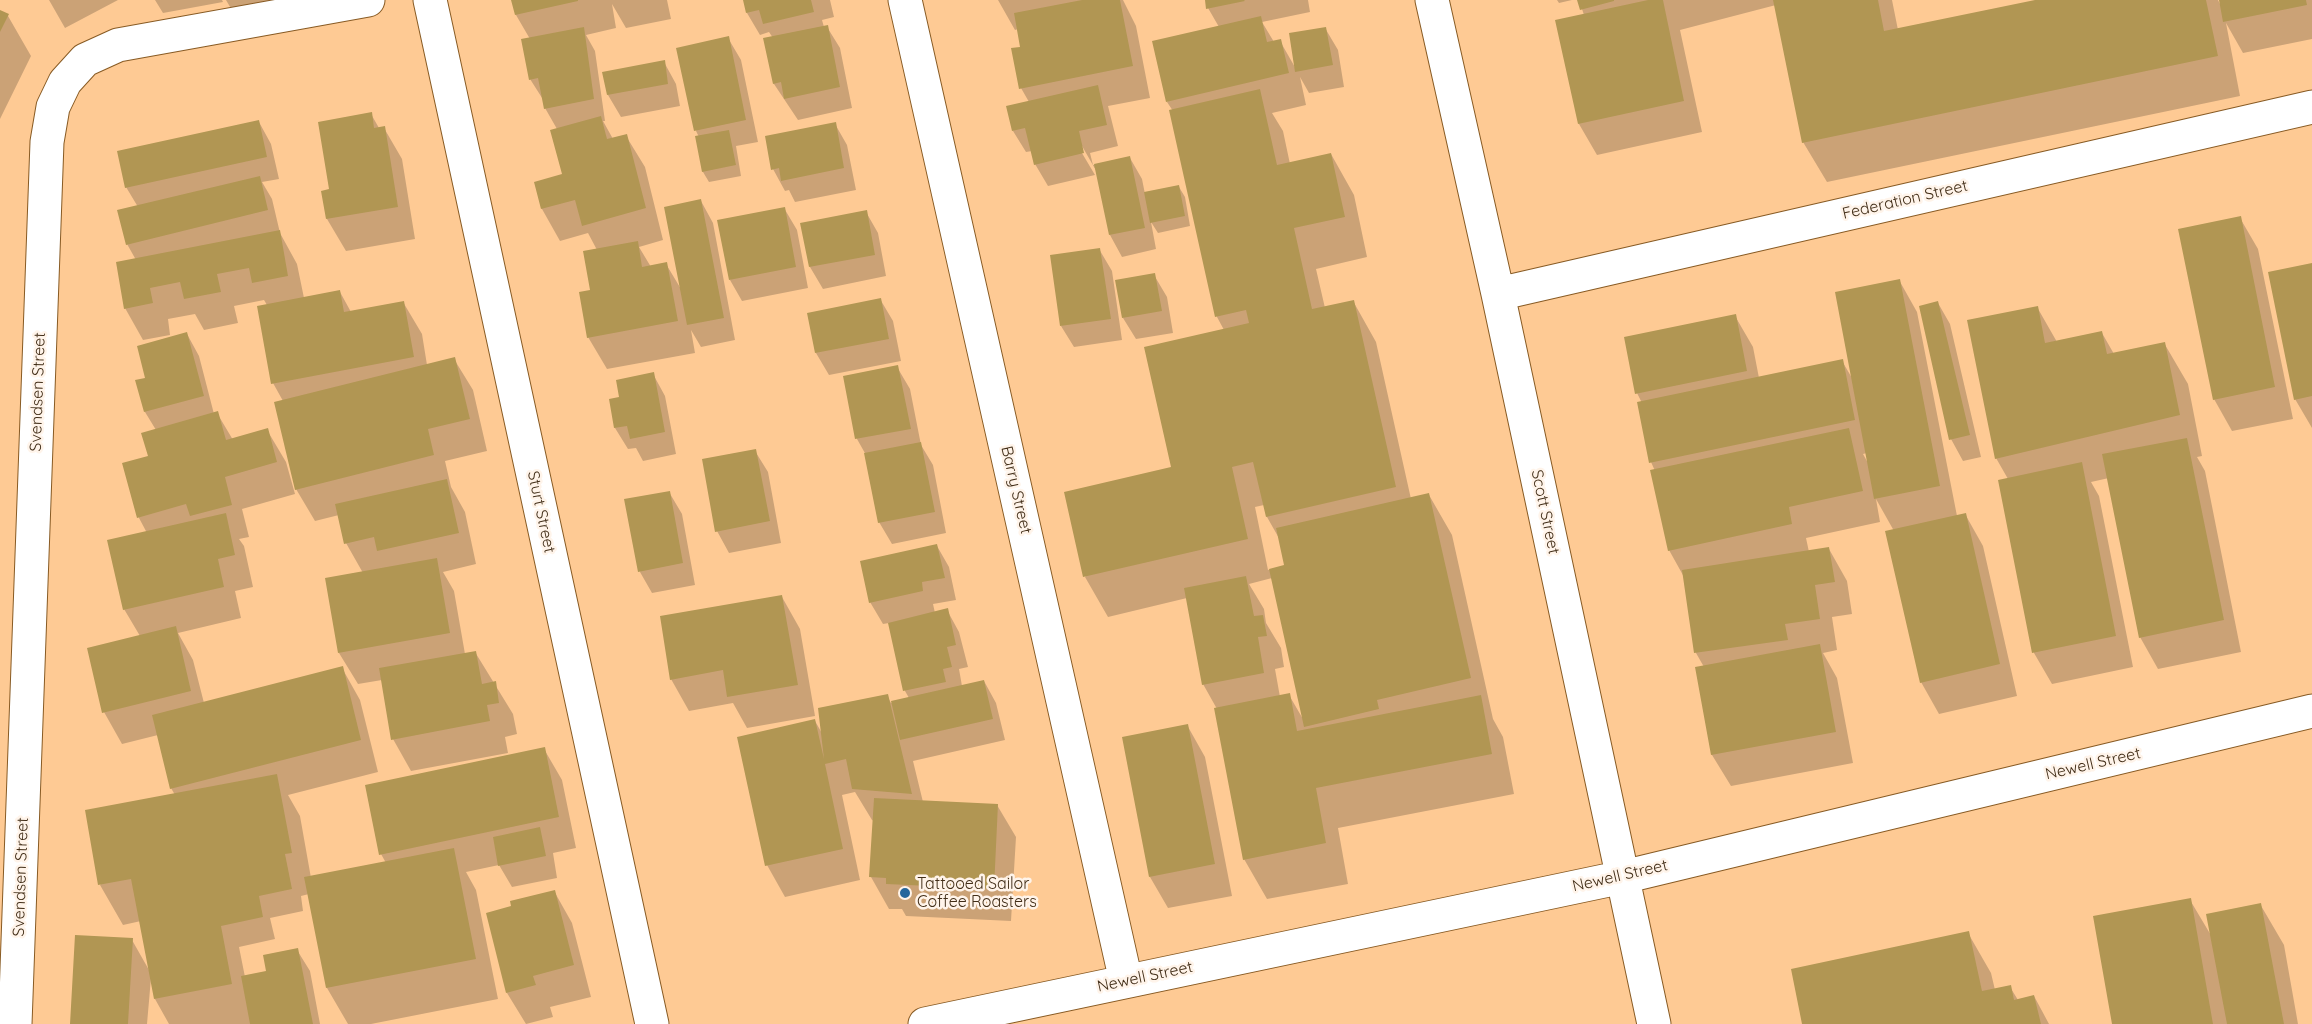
<!DOCTYPE html>
<html>
<head>
<meta charset="utf-8">
<style>
	body { margin:0 }
	canvas { display:block; background:#feca94 }
</style>
</head>
<body>
<canvas width="2312" height="1024"></canvas>
<script>
const context = document.querySelector('canvas').getContext('2d');
context.lineJoin = 'round';
function paint(path, color) {
  context.fillStyle = color;
  context.fill(path, 'evenodd');
}
function toPath(rows) {
  const path = new Path2D();
  for (const r of rows) {
    path.moveTo(r[0], r[1]);
    for (let i = 2; i < r.length; i += 2) path.lineTo(r[i], r[i + 1]);
  }
  return path;
}
function strokePath(path, color, width, dash) {
  context.strokeStyle = color;
  context.lineWidth = width;
  context.lineCap = dash ? 'butt' : 'round';
  context.setLineDash(dash || []);
  context.stroke(path);
}
function drawText(font, color, halo, rows, align = 'center') {
  context.font = font + ' Quicksand,sans-serif';
  context.lineWidth = 5;
  context.setLineDash([]);
  context.textBaseline = 'middle';
  context.strokeStyle = halo;
  context.fillStyle = color;
  for (const [text, x, y, turn = 0] of rows) {
    context.save();
    context.translate(x, y);
    context.rotate((+turn || 0) * Math.PI / 180);
    context.textAlign = isNaN(turn) ? turn : align;
    if (halo) context.strokeText(text, 0, 0);
    context.fillText(text, 0, 0);
    context.restore();
  }
}
const shadow = toPath([
	[49,0,118,0,65,28],
	[155,0,222,0,223,2,163,13],
	[226,0,271,0,273,9,236,17],
	[513,0,667,0,671,19,626,28,612,4,616,28,586,35,595,51,605,121,603,121,613,139,626,136,645,167,663,240,639,247,651,267,666,264,681,289,701,201,713,223,735,340,701,347,691,330,695,353,607,369,588,337,597,250,588,233,560,241,542,209,536,183,563,175,557,129,545,108,544,101,530,79,530,39,516,15],
	[744,0,830,0,834,17,822,20,824,27,827,27,840,48,852,108,798,120,774,84,773,38,769,32,760,35,747,13],
	[998,0,1123,0,1136,26,1150,98,1108,106,1118,146,1090,153,1093,165,1130,158,1142,179,1145,194,1179,187,1185,197,1190,226,1158,233,1151,222,1156,249,1122,257,1110,235,1098,174,1082,146,1079,148,1095,175,1048,186,1035,164,1032,151,1026,152,1013,131,1029,102,1021,88,1022,48,1018,29,1015,30],
	[1206,0,1308,0,1310,12,1262,22,1274,42,1280,41,1296,69,1325,28,1338,50,1344,87,1309,93,1300,77,1306,105,1272,113,1283,131,1290,164,1331,154,1354,195,1367,257,1316,269,1325,308,1353,301,1376,342,1411,499,1429,495,1452,535,1493,719,1503,737,1514,794,1338,828,1348,884,1267,899,1244,859,1217,709,1203,684,1187,598,1108,617,1085,577,1173,468,1224,330,1217,317,1171,111,1173,111,1167,102,1219,27,1208,8],
	[1264,505,1267,517,1280,540,1286,566,1268,570,1255,507],
	[1272,578,1303,719,1289,695,1280,697,1275,669,1284,667,1281,648,1266,623,1264,609,1249,584],
	[1557,0,1572,0,1559,3],
	[1579,0,1892,0,1898,30,2042,0,2218,0,2221,6,2220,0,2312,0,2312,39,2243,53,2226,23,2240,96,1827,182,1803,142,1776,5,1680,30,1702,132,1597,155,1579,124,1584,15],
	[0,12,8,16,31,56,0,119],
	[728,38,741,60,758,142,736,146,741,176,709,182,703,172,699,137,696,131],
	[664,62,676,84,680,106,621,117,608,95,604,73],
	[371,114,379,128,384,128,402,159,415,239,346,251,327,219,322,192,331,190],
	[259,122,271,144,279,179,262,182,272,199,280,233,297,264,304,298,340,292,351,312,403,302,422,334,427,365,454,359,473,390,487,451,445,461,451,487,465,512,476,564,443,572,454,591,465,654,475,652,513,714,517,734,505,737,508,753,411,771,393,739,382,680,358,684,339,653,363,573,346,543,339,515,315,521,296,489,283,401,273,383,267,305,264,300,234,306,238,323,204,330,195,314,168,319,170,335,143,340,125,308,136,260,127,244,138,207,126,187],
	[835,124,847,145,856,190,795,202,789,190,785,191,773,169],
	[784,208,797,230,808,288,742,301,730,280],
	[866,212,878,233,886,276,823,289,810,267,802,224],
	[2240,218,2258,249,2293,419,2232,431,2214,399],
	[1099,249,1112,271,1122,340,1074,347,1061,326],
	[2312,264,2312,428,2295,399],
	[1154,275,1167,297,1173,333,1136,339,1123,318],
	[1899,280,1917,312,1957,516,1965,514,1983,546,2017,696,1939,714,1921,682,1894,531,1876,499,1880,522,1806,538,1809,552,1829,549,1847,581,1852,614,1832,617,1837,650,1823,653,1837,678,1853,763,1731,786,1712,755,1704,667,1696,653,1684,577,1669,550,1655,471,1651,462,1642,403,1637,393,1735,316,1753,347,1759,378,1842,361,1852,378],
	[1867,453,1868,463,1863,454],
	[880,299,893,321,901,361,829,375,816,353,809,314],
	[1938,303,1950,324,1981,457,1963,461,1951,439],
	[2037,307,2057,342,2102,333,2114,354,2164,343,2188,384,2202,456,2197,457,2205,471,2241,652,2158,669,2140,637,2109,478,2091,482,2099,496,2133,667,2052,684,2034,653,2008,479,1996,458],
	[187,334,199,356,214,414,217,413,233,440,267,430,286,462,295,494,242,509,249,537,239,539,244,546,253,587,235,591,241,618,178,633,193,660,204,703,342,668,360,700,378,772,288,795,300,816,311,878,386,863,381,854,544,749,562,780,576,848,553,853,557,878,512,887,499,865,466,872,476,890,498,999,371,1024,348,1024,327,988,309,894,301,896,303,911,270,918,275,939,239,947,245,977,268,972,297,950,310,971,320,1024,169,1024,155,999,151,978,147,1024,72,1024,132,940,149,970,141,921,123,925,100,885,175,795,171,788,158,735,122,744,104,712,140,636,124,609,147,533,139,518,124,464,150,457,156,430,145,412,137,381,147,379],
	[897,367,910,389,921,445,933,465,946,533,892,544,879,522,866,455,857,439,845,377],
	[653,374,665,396,676,454,643,461,636,448,628,449,615,428,621,398],
	[755,451,768,472,781,543,729,553,717,531],
	[669,492,682,514,695,585,652,593,640,572],
	[937,546,949,567,956,600,933,604,935,613,947,610,959,632,968,667,959,669,962,686,984,681,996,703,1005,740,913,761,923,802,997,805,1016,837,1011,921,906,916,902,909,889,909,871,877,874,821,872,820,855,792,842,795,860,880,785,897,767,865,815,721,823,735,887,696,891,703,909,698,905,691,889,623,883,624,870,602],
	[782,597,800,629,815,716,747,728,733,703,689,711,671,679],
	[1187,725,1205,757,1232,896,1168,908,1150,877],
	[554,891,572,923,591,997,550,1007,553,1017,526,1024,507,993,512,907],
	[2190,900,2212,937,2260,904,2284,945,2298,1024,2114,1024],
	[1968,933,1991,973,1995,990,2010,987,2018,1000,2034,996,2049,1024,1804,1024]
]);
const building = toPath([
	[511,0,578,0,578,1,515,15],
	[743,0,811,0,814,12,763,24,759,10,746,13],
	[1082,0,1120,0,1133,66,1019,89,1011,48,1020,47,1014,13],
	[1205,0,1244,0,1245,1,1206,9],
	[1577,0,1614,0,1614,1,1580,10],
	[1648,0,1663,0,1684,101,1578,124,1555,20],
	[1773,0,1878,0,1884,31,2035,0,2206,0,2218,56,1802,143],
	[2219,0,2306,0,2307,5,2223,22],
	[0,10,9,14,0,32],
	[1261,16,1267,42,1281,39,1289,73,1166,102,1152,41],
	[828,25,840,87,784,99,781,82,773,84,763,38],
	[584,27,594,99,544,109,538,78,529,80,521,39],
	[1326,27,1333,65,1295,72,1289,33],
	[729,36,746,120,694,131,676,48],
	[665,60,668,84,607,95,602,72],
	[1098,85,1107,125,1079,131,1084,153,1034,165,1025,128,1012,131,1006,106],
	[1260,89,1277,165,1331,153,1345,217,1294,228,1312,309,1354,300,1396,487,1266,517,1253,462,1232,467,1248,539,1083,577,1064,492,1171,467,1144,347,1249,323,1246,310,1215,317,1169,110],
	[372,112,374,128,385,126,398,207,326,219,321,191,329,189,318,122],
	[601,116,607,139,627,134,646,208,582,226,575,200,541,209,534,182,562,174,550,130],
	[259,120,267,157,125,188,117,151],
	[836,122,844,168,781,181,779,168,771,170,765,136],
	[729,130,736,165,702,172,695,136],
	[1130,156,1145,228,1109,235,1094,164],
	[260,176,268,210,126,245,117,210],
	[1179,185,1185,216,1150,223,1144,192],
	[701,199,724,318,687,325,664,207],
	[785,207,796,267,729,280,717,220],
	[867,210,875,255,809,267,800,223],
	[2241,216,2275,387,2213,400,2178,229],
	[280,230,288,276,252,283,249,268,217,274,221,292,184,299,180,282,150,288,153,303,124,309,116,262],
	[638,241,642,267,667,262,678,321,587,338,579,292,590,290,583,251],
	[1100,248,1111,319,1060,326,1050,255],
	[2312,263,2312,396,2294,400,2268,272],
	[1155,273,1162,311,1122,318,1115,280],
	[1900,279,1940,486,1874,499,1835,292],
	[340,290,344,312,404,301,414,357,271,384,257,306],
	[881,298,889,339,815,353,807,313],
	[1938,301,1970,435,1949,440,1919,306],
	[2038,306,2045,343,2102,331,2107,354,2165,342,2180,415,1995,459,1967,320],
	[1736,314,1747,371,1635,394,1624,337],
	[187,332,204,396,144,412,135,380,145,378,137,346],
	[455,357,470,419,428,429,434,455,295,490,274,402],
	[1843,359,1855,420,1649,463,1637,402],
	[898,365,911,429,855,439,843,376],
	[654,372,665,432,630,439,627,426,614,428,609,399,619,397,616,380],
	[218,411,226,440,268,428,277,462,225,477,232,505,190,516,186,504,137,518,122,463,148,456,141,433],
	[1849,428,1863,491,1789,507,1792,524,1668,551,1650,470],
	[2187,438,2224,620,2139,638,2102,454],
	[921,442,935,512,878,523,864,453],
	[756,449,770,521,715,532,702,459],
	[2082,462,2116,636,2032,653,1998,480],
	[447,479,459,533,377,551,374,537,344,544,335,504],
	[670,491,683,563,638,572,624,499],
	[1429,493,1471,678,1377,700,1379,709,1304,727,1269,569,1284,565,1276,528],
	[226,513,235,555,218,559,224,587,123,610,107,540],
	[1966,513,2000,664,1920,683,1885,531],
	[937,544,945,578,922,582,923,591,869,603,860,561],
	[1829,547,1835,582,1815,585,1820,619,1785,624,1788,640,1694,653,1682,570],
	[437,558,450,633,338,653,325,578],
	[1246,576,1254,616,1263,615,1267,636,1258,637,1264,673,1202,685,1184,588],
	[782,595,798,685,727,697,723,670,670,680,660,616],
	[948,608,956,645,947,647,952,667,943,669,946,682,903,691,888,623],
	[176,626,191,691,102,713,87,648],
	[1820,644,1836,732,1711,755,1695,667],
	[476,651,482,684,496,681,499,703,487,705,490,721,391,740,379,668],
	[343,666,361,740,170,789,152,715],
	[984,680,993,719,900,740,891,701],
	[1290,693,1297,731,1481,695,1492,754,1316,788,1326,843,1243,860,1214,708],
	[888,694,912,794,852,789,846,759,825,764,843,849,765,866,737,737,815,719,824,759,818,708],
	[1188,724,1215,864,1149,877,1122,737],
	[545,747,559,817,379,855,365,785],
	[277,774,292,853,285,854,292,889,259,896,263,917,221,926,232,984,154,999,131,879,98,885,85,810],
	[874,798,998,804,994,889,886,884,886,878,869,877],
	[540,827,546,856,498,866,493,837],
	[454,848,476,959,326,988,304,877],
	[555,890,574,965,533,976,536,985,506,993,486,913,511,906,510,901],
	[2191,898,2213,1024,2112,1024,2093,916],
	[2261,903,2284,1024,2227,1024,2206,914],
	[1969,931,1982,991,2011,985,2014,1000,2034,995,2041,1024,1802,1024,1791,969],
	[75,935,133,938,128,1024,70,1024],
	[298,948,313,1024,250,1024,241,976,266,971,263,955]
]);
const street = toPath([
	[430,0,652,1024],
	[905,0,1126,981],
	[1432,0,1498,294,1654,1024],
	[1498,294,2312,107],
	[15,1024,47,142,53,107,65,82,85,60,118,45,368,0],
	[925,1024,1623,877,2312,711]
]);
const markers = [
	[905,893,6,"#25669c"]
];
const streetNames = [
	["Federation Street",1905,200,-13],
	["Svendsen Street",38,392,-88],
	["Barry Street",1016,490,77],
	["Sturt Street",541,512,78],
	["Scott Street",1545,512,78],
	["Newell Street",2093,764,-13],
	["Newell Street",1620,876,-13],
	["Svendsen Street",21,877,-88],
	["Newell Street",1145,977,-12]
];
const poiNames = [
	["Tattooed Sailor",917,884],
	["Coffee Roasters",917,902]
];
paint(shadow, '#0003');
paint(building, '#b19653');
strokePath(street, '#885b24', 35);
strokePath(street, '#fff', 33);
for (const [x, y, r, color] of markers) {
  const dot = new Path2D();
  dot.arc(x, y, r, 0, 2 * Math.PI);
  context.fillStyle = color;
  context.fill(dot);
  strokePath(dot, '#fff4ea', 2);
}
drawText('16px', '#422e18', '#fff4ea', streetNames);
drawText('16px', '#422e18', '#fff4ea', poiNames, 'left');
</script>
</body>
</html>
